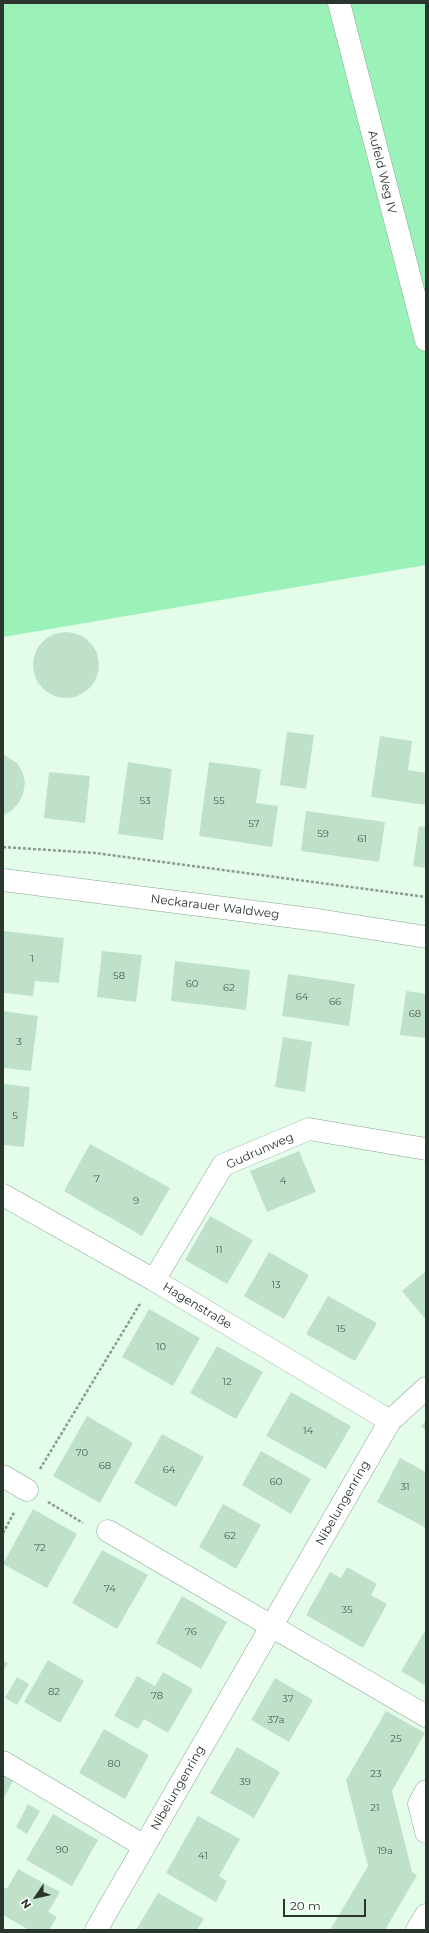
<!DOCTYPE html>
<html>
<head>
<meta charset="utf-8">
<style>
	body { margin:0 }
	#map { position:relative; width:429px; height:1933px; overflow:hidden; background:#e3fdea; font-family:Montserrat,sans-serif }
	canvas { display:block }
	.frame { position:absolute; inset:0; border:4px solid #2a362d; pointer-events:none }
	.north { position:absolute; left:16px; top:1877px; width:40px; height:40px; -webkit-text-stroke:3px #fff; paint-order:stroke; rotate:236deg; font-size:11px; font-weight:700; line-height:16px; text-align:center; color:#2a362d }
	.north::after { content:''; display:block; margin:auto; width:14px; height:18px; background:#2a362d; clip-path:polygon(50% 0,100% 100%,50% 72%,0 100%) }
	.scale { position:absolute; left:283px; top:1899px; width:83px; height:18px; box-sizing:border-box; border:2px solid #2a362d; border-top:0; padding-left:5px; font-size:12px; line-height:14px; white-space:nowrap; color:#2a362d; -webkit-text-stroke:3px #fff; paint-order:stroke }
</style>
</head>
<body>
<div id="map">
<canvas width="429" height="1933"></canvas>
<div class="frame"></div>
<div class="north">N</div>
<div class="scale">20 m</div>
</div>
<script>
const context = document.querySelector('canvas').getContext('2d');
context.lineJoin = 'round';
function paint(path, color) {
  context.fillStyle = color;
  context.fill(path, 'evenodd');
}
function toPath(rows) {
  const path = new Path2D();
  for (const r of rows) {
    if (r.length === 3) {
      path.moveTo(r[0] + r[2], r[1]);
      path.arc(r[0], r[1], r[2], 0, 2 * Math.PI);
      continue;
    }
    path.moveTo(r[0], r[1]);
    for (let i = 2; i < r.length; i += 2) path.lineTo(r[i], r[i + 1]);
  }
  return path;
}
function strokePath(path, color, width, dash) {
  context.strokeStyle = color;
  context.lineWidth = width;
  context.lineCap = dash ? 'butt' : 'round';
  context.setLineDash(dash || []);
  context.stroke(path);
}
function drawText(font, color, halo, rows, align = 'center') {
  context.font = font + ' Montserrat,sans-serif';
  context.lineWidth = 4;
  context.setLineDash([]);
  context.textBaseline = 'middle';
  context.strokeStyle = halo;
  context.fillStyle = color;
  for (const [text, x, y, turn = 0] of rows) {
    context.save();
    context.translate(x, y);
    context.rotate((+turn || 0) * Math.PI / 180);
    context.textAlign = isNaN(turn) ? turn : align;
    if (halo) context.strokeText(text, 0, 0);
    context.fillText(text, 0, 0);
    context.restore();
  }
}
const green = toPath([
	[3,3,426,3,426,565,3,637]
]);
const building = toPath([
	[66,665,33],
	[287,732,314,735,306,789,280,785],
	[380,736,412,741,408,770,426,773,426,805,371,797],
	[3,754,17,763,23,773,25,783,23,794,18,804,11,811,3,815],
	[128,762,172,769,163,840,118,834],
	[209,762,261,769,256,803,278,806,272,847,199,836],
	[49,772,90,776,85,823,44,818],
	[306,811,385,822,379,862,301,851],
	[419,826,426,827,426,868,413,866],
	[3,931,64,938,59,983,35,981,33,996,3,993],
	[102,951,142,955,136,1002,97,997],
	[175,961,250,970,246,1010,171,1001],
	[288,974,355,984,349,1026,282,1016],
	[406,991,426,994,426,1038,400,1035],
	[3,1011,38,1016,31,1071,3,1068],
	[283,1037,312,1042,305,1092,275,1087],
	[3,1084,30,1087,24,1147,3,1145],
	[90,1144,170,1188,142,1236,64,1191],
	[299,1151,316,1192,267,1212,250,1171],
	[210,1216,253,1240,227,1284,185,1260],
	[269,1252,309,1275,284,1319,244,1296],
	[426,1271,426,1320,402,1291],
	[328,1296,377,1323,355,1361,306,1334],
	[149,1309,200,1338,173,1386,122,1357],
	[217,1346,263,1372,236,1419,190,1393],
	[291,1392,351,1426,326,1469,266,1436],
	[87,1416,133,1443,100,1503,53,1476],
	[426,1421,426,1431,421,1426],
	[162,1434,204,1457,176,1507,134,1483],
	[261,1451,311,1479,291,1514,242,1485],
	[400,1458,426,1472,426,1528,377,1502],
	[223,1504,261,1525,236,1569,199,1547],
	[33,1509,77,1534,47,1588,3,1564],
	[102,1550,148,1575,117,1629,72,1603],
	[347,1567,377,1584,371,1595,387,1604,363,1648,306,1615,330,1572,341,1578],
	[182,1596,227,1622,201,1669,156,1643],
	[426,1629,426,1686,401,1671],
	[48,1660,84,1681,60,1723,24,1702],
	[3,1661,8,1663,3,1671],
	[163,1672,193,1689,168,1733,144,1719,138,1729,114,1716,137,1676,155,1686],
	[17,1677,29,1684,17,1705,5,1698],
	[275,1678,313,1700,289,1742,251,1720],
	[386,1711,425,1733,392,1791,412,1872,417,1875,385,1930,330,1930,368,1866,346,1780],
	[104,1729,149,1755,125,1799,79,1773],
	[237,1747,280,1772,254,1818,210,1793],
	[3,1775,13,1781,3,1799],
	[28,1804,40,1811,27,1834,16,1827],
	[53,1814,98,1840,72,1886,26,1860],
	[198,1816,240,1839,219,1876,227,1881,216,1902,166,1873],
	[18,1869,60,1892,48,1912,57,1917,49,1930,29,1930,3,1915,3,1886,7,1889],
	[158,1893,204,1919,197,1930,136,1930]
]);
const path = toPath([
	[3,847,95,853,426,897],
	[40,1469,141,1302],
	[48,1502,83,1523],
	[3,1533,15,1511]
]);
const minor = toPath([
	[339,3,426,340],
	[3,880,318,920,426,937],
	[3,1195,154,1280,390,1421],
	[154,1280,223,1165,309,1129,426,1149],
	[3,1476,27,1490],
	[108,1531,426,1716],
	[3,1762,144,1846],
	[426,1791,419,1804,426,1832],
	[96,1930,390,1421,426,1388],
	[417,1930,426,1915]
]);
const numberNames = [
	["53",145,801],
	["55",219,801],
	["57",254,824],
	["59",323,834],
	["61",362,839],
	["1",32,959],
	["58",119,976],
	["60",192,984],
	["62",229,988],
	["64",302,997],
	["66",335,1002],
	["68",415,1014],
	["3",19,1042],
	["5",15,1116],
	["7",97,1179],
	["4",283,1181],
	["9",136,1201],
	["11",219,1250],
	["13",276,1285],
	["15",341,1329],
	["10",161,1347],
	["12",227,1382],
	["14",308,1431],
	["70",82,1453],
	["68",105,1466],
	["64",169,1470],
	["60",276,1482],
	["31",405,1487],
	["62",230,1536],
	["72",40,1548],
	["74",110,1589],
	["35",347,1610],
	["76",191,1632],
	["82",54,1692],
	["78",157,1696],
	["37",288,1699],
	["37a",276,1720],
	["25",396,1739],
	["80",114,1764],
	["23",376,1774],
	["39",245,1782],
	["21",375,1808],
	["90",62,1850],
	["19a",385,1851],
	["41",203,1856]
];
const streetNames = [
	["Aufeld Weg IV",382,172,76],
	["Neckarauer Waldweg",215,907,7],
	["Gudrunweg",260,1151,-24],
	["Hagenstraße",197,1306,31],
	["Nibelungenring",343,1503,-60],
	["Nibelungenring",178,1788,-60]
];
paint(green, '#9bf2b9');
paint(building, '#c0e1c9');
strokePath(minor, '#86a58f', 23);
strokePath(path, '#899c8e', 2.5, [3, 2]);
strokePath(minor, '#fff', 22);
drawText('10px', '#506154', null, numberNames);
drawText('12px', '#2a362d', '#fff', streetNames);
</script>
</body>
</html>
